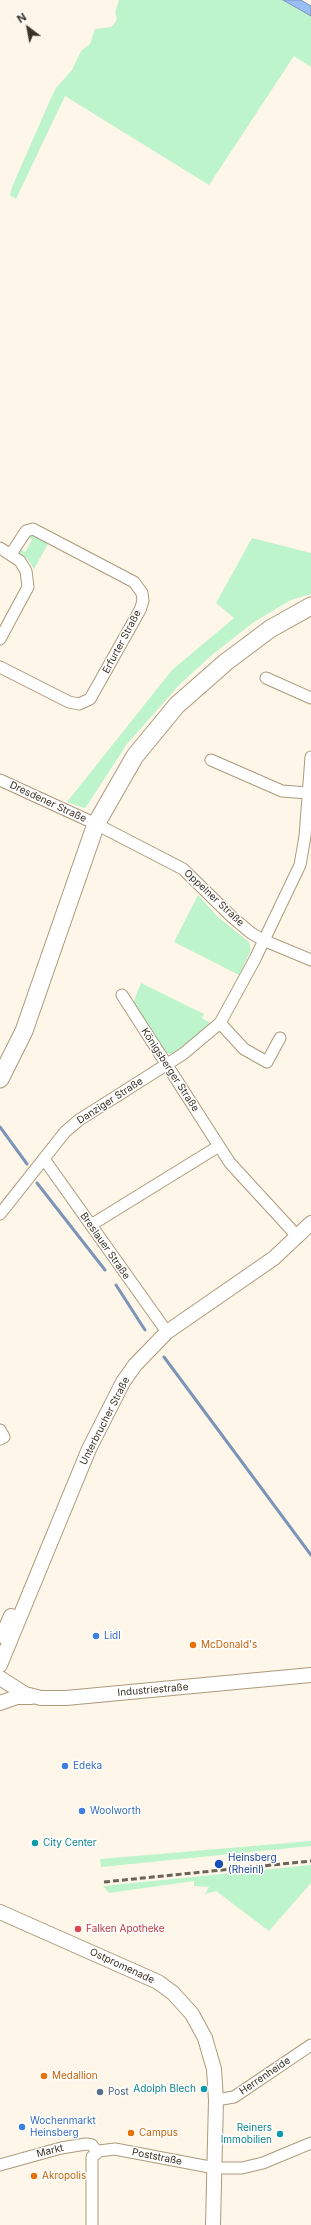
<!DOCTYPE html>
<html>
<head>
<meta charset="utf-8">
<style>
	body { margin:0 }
	#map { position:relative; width:311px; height:2225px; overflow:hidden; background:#fef6e9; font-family:Inter,sans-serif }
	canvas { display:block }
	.north { position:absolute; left:8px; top:8px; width:40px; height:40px; -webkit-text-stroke:3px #fff; paint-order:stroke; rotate:328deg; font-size:11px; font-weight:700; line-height:16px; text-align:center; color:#393225 }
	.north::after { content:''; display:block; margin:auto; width:14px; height:18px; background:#393225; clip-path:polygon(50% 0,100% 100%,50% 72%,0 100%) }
</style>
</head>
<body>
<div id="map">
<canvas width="311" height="2225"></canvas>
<div class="north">N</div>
</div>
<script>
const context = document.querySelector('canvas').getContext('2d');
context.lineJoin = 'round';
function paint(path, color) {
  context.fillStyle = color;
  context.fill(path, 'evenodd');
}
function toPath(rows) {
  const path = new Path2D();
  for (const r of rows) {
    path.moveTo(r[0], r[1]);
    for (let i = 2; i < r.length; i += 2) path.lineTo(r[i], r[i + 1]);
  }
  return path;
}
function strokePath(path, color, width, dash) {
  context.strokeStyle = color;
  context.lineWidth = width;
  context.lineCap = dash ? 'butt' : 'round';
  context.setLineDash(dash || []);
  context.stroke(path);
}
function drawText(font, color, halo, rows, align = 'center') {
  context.font = font + ' Inter,sans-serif';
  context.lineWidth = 3;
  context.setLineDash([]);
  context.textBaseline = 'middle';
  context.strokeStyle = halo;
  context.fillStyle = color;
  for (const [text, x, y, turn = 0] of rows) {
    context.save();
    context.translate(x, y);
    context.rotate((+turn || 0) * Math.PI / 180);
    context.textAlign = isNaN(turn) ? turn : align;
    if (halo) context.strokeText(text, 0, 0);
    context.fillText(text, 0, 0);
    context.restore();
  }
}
const green = toPath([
	[119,0,283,0,311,16,311,67,294,56,209,185,65,96,16,199,10,195,12,187,51,98,56,88,72,70,81,51,90,44,95,29,111,27,115,23,117,18,115,13],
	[30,533,49,542,34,569,27,558,18,551,19,548,25,552,32,540,26,536],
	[252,538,311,553,311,594,291,600,254,622,213,654,180,684,127,744,86,807,84,808,67,802,172,670,234,618,216,603],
	[198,895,218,917,249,942,251,950,239,975,174,942],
	[141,983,204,1014,202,1018,210,1023,191,1042,172,1054,165,1053,133,1003],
	[311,1841,311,1846,101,1867,100,1859],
	[311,1865,311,1883,269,1931,216,1891,205,1894,209,1887,194,1886,194,1881,109,1893,103,1886]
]);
const water = toPath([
	[283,0,301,0,311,6,311,16,283,0]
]);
const stream = toPath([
	[0,1127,27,1164],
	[37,1183,105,1270],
	[116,1285,145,1330],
	[164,1357,311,1555]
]);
const minor = toPath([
	[0,548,20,561,26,571,28,587,0,639],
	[0,667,69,702,79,704,90,699,140,610,143,601,142,593,134,582,33,529,26,531,11,554],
	[266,678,311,698],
	[211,760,282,791,308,793],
	[0,780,96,824,183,869,232,917,251,933,263,940,311,960],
	[220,1023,244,1049,267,1062,280,1038],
	[219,1146,230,1163,298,1237],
	[44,1159,167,1332],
	[0,1214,65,1132,79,1120,183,1054,220,1023,255,959,300,865,305,836,311,757],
	[91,1225,219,1146,122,995],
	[0,1430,4,1437,0,1439],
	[216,2100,234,2097,311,2045],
	[0,2165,61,2148,86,2144,92,2145,97,2152],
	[92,2225,92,2157,99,2151,115,2149,215,2168,242,2168,263,2163,311,2143]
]);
const tertiary = toPath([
	[0,1636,4,1632,11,1616],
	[0,1665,89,1449,123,1382,135,1365,167,1332,274,1258,311,1223],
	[0,1678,25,1694,41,1698,66,1698,311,1675],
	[0,1703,17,1697,31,1697],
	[0,1912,158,1982,173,1993,192,2014,205,2038,214,2069,216,2100,213,2225]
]);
const primary = toPath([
	[0,1079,24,1031,96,824,135,756,177,705,226,662,270,629,311,606]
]);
const rail = toPath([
	[104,1882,311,1861]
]);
const markers = [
	[96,1636,4,"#3f7fe0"],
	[193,1645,4,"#e8710a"],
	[65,1766,4,"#3f7fe0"],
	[82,1811,4,"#3f7fe0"],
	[35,1843,4,"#0f9aa8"],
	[219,1864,5,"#1a4fb4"],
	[78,1929,4,"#e0444e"],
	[44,2076,4,"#e8710a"],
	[204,2089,4,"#0f9aa8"],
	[100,2092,4,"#5c6f8a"],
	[22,2127,4,"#3f7fe0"],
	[131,2133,4,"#e8710a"],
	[280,2134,4,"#0f9aa8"],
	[34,2176,4,"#e8710a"]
];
const streetNames = [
	["Erfurter Straße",122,642,-62],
	["Dresdener Straße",48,802,25],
	["Oppelner Straße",214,898,43],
	["Königsberger Straße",170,1070,57],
	["Danziger Straße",110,1101,-33],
	["Breslauer Straße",105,1246,55],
	["Unterbrucher Straße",105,1421,-63],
	["Industriestraße",153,1690,-5],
	["Ostpromenade",122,1966,25],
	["Herrenheide",265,2076,-34],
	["Markt",50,2151,-14],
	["Poststraße",157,2157,11]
];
const shopNames = [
	["Lidl",104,1636],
	["Edeka",73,1766],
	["Woolworth",90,1811],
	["Wochenmarkt",30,2121],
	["Heinsberg",30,2133]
];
const foodNames = [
	["McDonald's",201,1645],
	["Medallion",52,2076],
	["Campus",139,2133],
	["Akropolis",42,2176]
];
const cultureNames = [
	["City Center",43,1843,"left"],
	["Adolph Blech",196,2089],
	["Reiners",272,2128],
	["Immobilien",272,2140]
];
const transitNames = [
	["Heinsberg",228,1858],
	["(Rheinl)",228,1870]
];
const healthNames = [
	["Falken Apotheke",86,1929]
];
const serviceNames = [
	["Post",108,2092]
];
paint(green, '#bef4cc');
paint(water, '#98bef5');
strokePath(water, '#7c94b7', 1);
strokePath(stream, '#7c94b7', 3);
strokePath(minor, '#ac9a7b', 13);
strokePath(tertiary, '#ac9a7b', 16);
strokePath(primary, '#ac9a7b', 19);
strokePath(minor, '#fff', 11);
strokePath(tertiary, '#fff', 14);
strokePath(primary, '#fff', 17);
strokePath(rail, '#6b6457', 3, [6, 3]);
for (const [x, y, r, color] of markers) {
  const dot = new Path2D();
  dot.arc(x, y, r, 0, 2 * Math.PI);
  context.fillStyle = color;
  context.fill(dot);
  strokePath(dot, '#fff', 1.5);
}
drawText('10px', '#393225', '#fff', streetNames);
drawText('10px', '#366cbe', '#fff', shopNames, 'left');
drawText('10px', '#c56008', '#fff', foodNames, 'left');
drawText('10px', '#0d838f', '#fff', cultureNames, 'right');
drawText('10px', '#164399', '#fff', transitNames, 'left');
drawText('10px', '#be3a42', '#fff', healthNames, 'left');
drawText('10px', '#4e5e75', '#fff', serviceNames, 'left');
</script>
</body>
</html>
